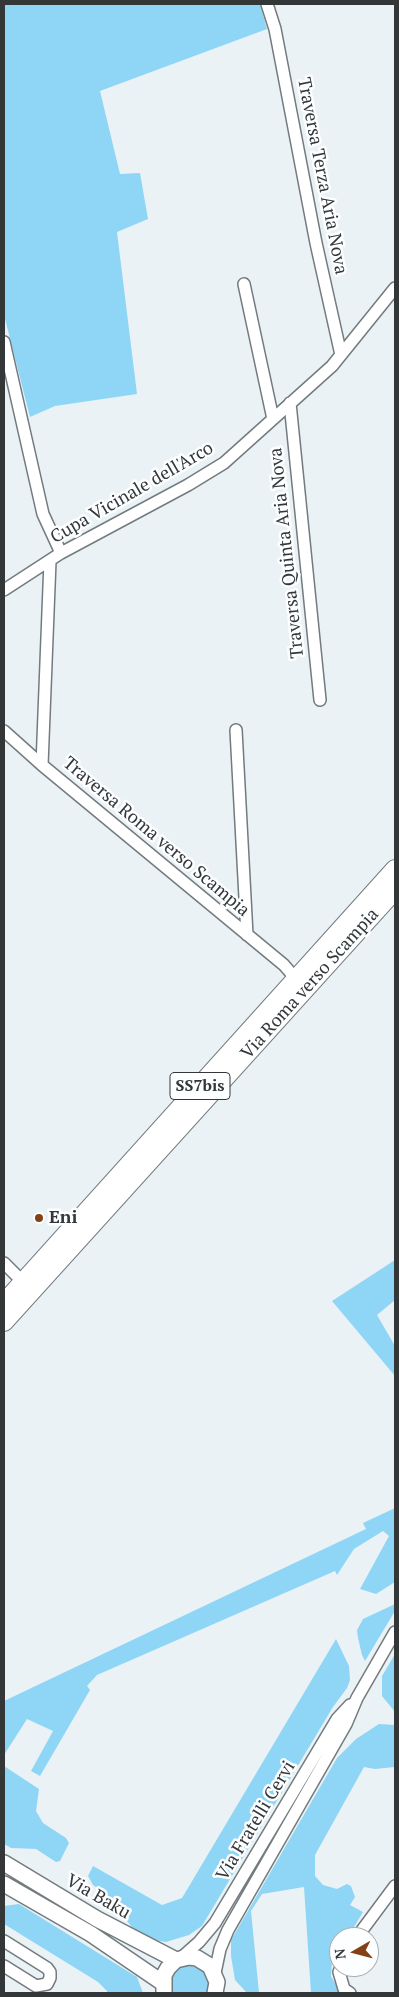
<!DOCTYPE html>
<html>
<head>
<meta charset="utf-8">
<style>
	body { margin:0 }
	#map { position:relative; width:399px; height:1997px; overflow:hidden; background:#eaf2f6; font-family:"PT Serif",serif }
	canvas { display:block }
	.frame { position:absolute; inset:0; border:5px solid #333738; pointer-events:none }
	.north { position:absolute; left:329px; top:1927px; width:50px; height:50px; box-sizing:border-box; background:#fdfeff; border:1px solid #acaeaf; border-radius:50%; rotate:262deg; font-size:14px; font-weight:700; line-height:20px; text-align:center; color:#333738 }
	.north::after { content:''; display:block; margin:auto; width:18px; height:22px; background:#854116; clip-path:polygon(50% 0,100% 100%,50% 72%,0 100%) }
</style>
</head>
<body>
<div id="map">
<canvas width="399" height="1997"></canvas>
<div class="frame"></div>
<div class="north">N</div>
</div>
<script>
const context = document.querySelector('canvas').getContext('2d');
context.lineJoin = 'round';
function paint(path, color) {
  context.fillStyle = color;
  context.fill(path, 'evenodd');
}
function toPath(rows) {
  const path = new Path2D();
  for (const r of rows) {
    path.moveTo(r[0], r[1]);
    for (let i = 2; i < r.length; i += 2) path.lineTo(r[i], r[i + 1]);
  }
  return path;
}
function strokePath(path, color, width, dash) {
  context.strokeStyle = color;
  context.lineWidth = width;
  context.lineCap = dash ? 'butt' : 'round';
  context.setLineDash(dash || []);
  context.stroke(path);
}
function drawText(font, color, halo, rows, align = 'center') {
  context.font = font + ' "PT Serif",serif';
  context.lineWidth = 5;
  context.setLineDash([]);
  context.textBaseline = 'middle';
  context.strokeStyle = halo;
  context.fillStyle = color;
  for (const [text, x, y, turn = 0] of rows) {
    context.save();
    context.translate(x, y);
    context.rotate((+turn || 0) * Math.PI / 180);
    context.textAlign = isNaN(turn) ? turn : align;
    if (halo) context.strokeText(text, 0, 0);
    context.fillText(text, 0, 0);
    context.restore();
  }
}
const green = toPath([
	[4,4,260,4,267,29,100,91,120,174,140,173,148,219,117,232,137,394,55,406,30,417,4,315],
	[395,1260,395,1300,377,1315,395,1346,395,1376,332,1301],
	[395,1508,395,1582,376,1594,360,1589,389,1536,383,1531,354,1549,337,1575,335,1571,97,1675,87,1686,90,1690,40,1776,31,1771,53,1731,27,1719,4,1755,4,1701,366,1529,363,1523],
	[395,1604,395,1611,365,1661,362,1655,358,1638,357,1630,363,1619],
	[336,1639,349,1666,350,1680,347,1688,333,1707,202,1926,189,1935,166,1942,154,1940,134,1930,108,1896,93,1885,88,1876,93,1866,162,1905,182,1898],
	[395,1654,395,1712,382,1696,382,1676],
	[379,1724,395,1725,395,1767,375,1769,364,1767,315,1855,315,1876,323,1885,337,1889,347,1884,351,1886,355,1897,350,1905,363,1912,348,1937,339,1937,339,1951,332,1962,331,1976,340,1993,311,1993,304,1887,262,1894,251,1911,259,1993,247,1993,235,1980,231,1956,231,1940,337,1758,356,1739],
	[4,1766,39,1789,36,1811,43,1823,66,1838,69,1843,60,1861,56,1862,36,1849,11,1848,4,1844],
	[19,1904,137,1977,143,1993,107,1993,107,1991,98,1982,4,1924,4,1906],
	[190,1963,202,1967,211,1984,208,1993,171,1993,170,1977,177,1967]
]);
const minor = toPath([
	[267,4,275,29,316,243,341,355],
	[244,284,273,419],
	[4,342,43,514,61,553],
	[290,403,320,700],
	[4,590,61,553,188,485,224,463,332,366,395,288],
	[236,730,247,935],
	[4,731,42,765,284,965,296,979],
	[42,765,50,561],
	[4,1263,23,1282],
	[357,1937,395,1886],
	[4,1941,47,1968,50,1972,50,1978,47,1984,36,1986,4,1966],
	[181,1958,199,1942,215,1923,337,1719,350,1705],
	[341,1967,339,1972,344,1989,350,1993],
	[215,1973,220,1949,228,1930,346,1724,357,1698,395,1632]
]);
const secondary = toPath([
	[4,1863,97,1919,176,1960],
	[4,1884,91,1934,163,1983],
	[164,1992,164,1975,168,1968,176,1960,189,1957,197,1958,210,1966,217,1982,215,1993]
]);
const primary = toPath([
	[4,1303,395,869],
	[4,1322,395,890]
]);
const markers = [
	[39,1218,5,"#854116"]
];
const shields = [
	[200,1086,60]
];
const shieldNames = [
	["SS7bis",200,1086]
];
const streetNames = [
	["Traversa Terza Aria Nova",322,176,79],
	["Cupa Vicinale dell'Arco",132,493,-30],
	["Traversa Quinta Aria Nova",287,553,-96],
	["Traversa Roma verso Scampia",156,837,40],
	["Via Roma verso Scampia",310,984,-48],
	["Via Fratelli Cervi",256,1821,-59],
	["Via Baku",98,1897,30]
];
const poiNames = [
	["Eni",49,1218]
];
paint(green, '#8fd6f6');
strokePath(minor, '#737b7e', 14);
strokePath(secondary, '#737b7e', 18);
strokePath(primary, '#737b7e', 20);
strokePath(minor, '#fff', 11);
strokePath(secondary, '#fff', 15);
strokePath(primary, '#fff', 18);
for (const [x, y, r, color] of markers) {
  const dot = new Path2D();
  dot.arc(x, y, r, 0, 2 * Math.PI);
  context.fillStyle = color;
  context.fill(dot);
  strokePath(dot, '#fdfeff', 2);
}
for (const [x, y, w] of shields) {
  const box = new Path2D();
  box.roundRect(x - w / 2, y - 13.5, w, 27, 4);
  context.fillStyle = '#fdfeff';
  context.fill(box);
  strokePath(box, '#333738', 1);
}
drawText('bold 16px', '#333738', null, shieldNames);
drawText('18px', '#333738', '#fdfeff', streetNames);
drawText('bold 18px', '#333738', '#fdfeff', poiNames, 'left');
</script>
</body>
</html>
